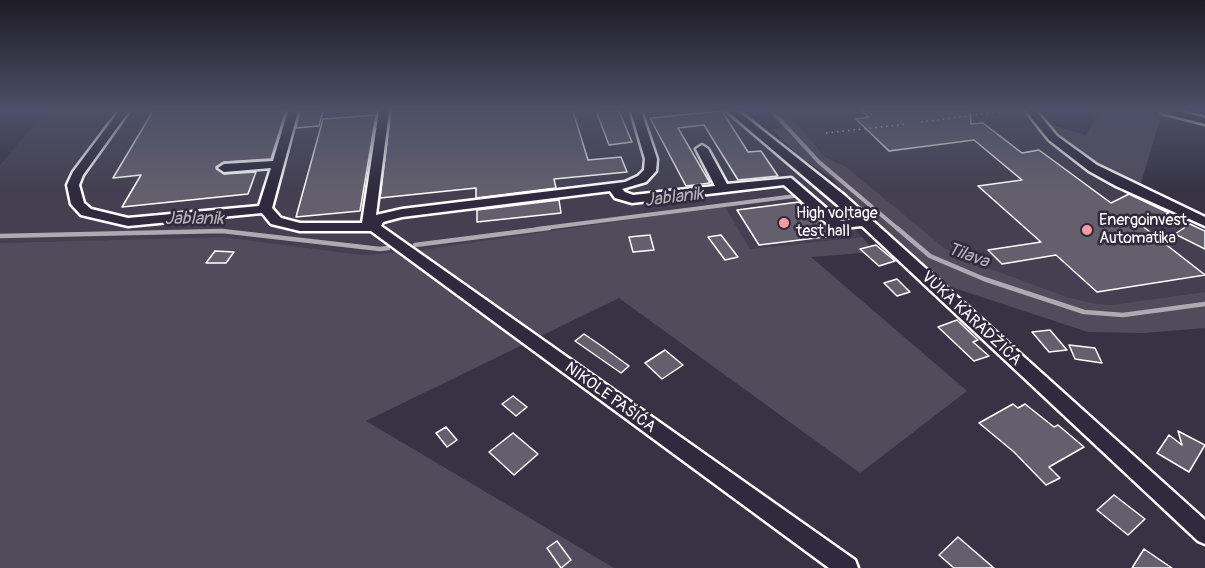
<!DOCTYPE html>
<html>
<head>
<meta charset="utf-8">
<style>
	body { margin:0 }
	canvas { display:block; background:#373345 }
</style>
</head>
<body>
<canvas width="1205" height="568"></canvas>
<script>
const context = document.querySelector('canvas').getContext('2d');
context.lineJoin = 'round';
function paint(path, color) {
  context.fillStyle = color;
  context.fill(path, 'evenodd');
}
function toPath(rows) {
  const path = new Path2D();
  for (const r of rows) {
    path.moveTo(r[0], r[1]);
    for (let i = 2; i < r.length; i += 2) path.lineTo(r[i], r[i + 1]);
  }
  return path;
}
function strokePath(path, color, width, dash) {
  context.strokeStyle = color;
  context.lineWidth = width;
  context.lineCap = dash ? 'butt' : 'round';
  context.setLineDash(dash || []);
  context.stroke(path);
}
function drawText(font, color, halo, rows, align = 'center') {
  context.font = font + ' Pangolin,sans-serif';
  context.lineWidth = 5;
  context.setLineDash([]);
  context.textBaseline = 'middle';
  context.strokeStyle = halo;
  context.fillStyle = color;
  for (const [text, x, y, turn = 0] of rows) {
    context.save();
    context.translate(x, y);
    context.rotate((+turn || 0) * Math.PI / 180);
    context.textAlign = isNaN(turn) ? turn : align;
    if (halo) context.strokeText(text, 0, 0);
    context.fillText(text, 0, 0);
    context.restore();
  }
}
const built = toPath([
	[46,111,732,111,839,198,834,207,862,237,750,249,415,251,363,255,223,237,0,243,0,165],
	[783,111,1023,111,1047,140,1045,141,1087,171,1205,228,1205,292,1110,305,1092,303,1067,297,964,259,943,247,836,161,824,156,800,127]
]);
const green = toPath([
	[764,111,783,111,800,127,824,156,846,167,943,247,964,259,1067,297,1092,303,1110,305,1205,292,1205,328,1144,333,1088,332,948,286,861,214,832,178,801,158,772,130,783,127],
	[1099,111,1145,111,1161,115,1140,187,1088,158,1048,124,1086,135],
	[724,206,750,249,862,237,875,252,811,257,967,391,860,473,619,298,366,421,614,568,0,568,0,243,223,237,363,255,415,251]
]);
const streamFar1 = toPath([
	[772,111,819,162,898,229],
	[537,229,795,196]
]);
const stream = toPath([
	[897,228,930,256,984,279,1084,312,1123,315,1205,304],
	[0,236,222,231,380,249,388,248],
	[415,245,549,228]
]);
const building = toPath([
	[153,111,286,111,271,159,224,162,216,167,224,174,256,172,248,194,122,207,141,175,113,178,153,111],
	[300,111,323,111,319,126,296,128,300,111],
	[391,111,573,111,588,160,621,157,627,172,554,179,556,188,476,198,476,188,380,198,391,111],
	[596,111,619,111,632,142,609,145,596,111],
	[722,111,748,152,761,151,778,176,738,180,704,125,678,128,710,183,686,186,650,118,722,111],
	[862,111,970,111,971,124,983,123,1022,153,1039,150,1111,203,1129,194,1169,213,1151,222,1145,219,1141,225,1205,275,1097,292,1056,255,1002,264,988,250,1041,242,978,186,1022,180,974,140,889,151,856,119,869,117,862,111],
	[376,115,360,211,296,217,323,119,376,115],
	[559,200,561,213,477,222,477,210,559,200],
	[799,202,822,223,832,236,759,245,737,210,799,202],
	[1190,224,1205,231,1205,249,1175,234,1190,224],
	[650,235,654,250,633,252,629,237,650,235],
	[721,235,738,257,725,260,708,237,721,235],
	[876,245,895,261,879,266,860,249,876,245],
	[215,251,234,252,226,263,206,263,215,251],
	[897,279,910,292,897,296,884,283,897,279],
	[957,320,978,340,973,342,989,356,974,361,938,327,957,320],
	[1050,330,1067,350,1049,352,1032,332,1050,330],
	[584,334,603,347,629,366,621,373,575,341,584,334],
	[1069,345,1095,348,1102,363,1075,359,1069,345],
	[665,350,683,365,662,379,645,363,665,350],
	[513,396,527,407,516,416,502,404,513,396],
	[1013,404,1018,408,1025,404,1054,427,1058,425,1084,447,1049,467,1060,478,1046,485,1014,452,979,423,1013,404],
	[446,427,457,440,447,447,436,433,446,427],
	[1178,431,1205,445,1189,472,1157,453,1169,435,1182,445,1178,431],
	[513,433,538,454,514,475,489,452,513,433],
	[1114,495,1145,519,1128,535,1097,510,1114,495],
	[958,537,994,568,954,568,939,555,958,537],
	[557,541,571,560,561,568,547,548,557,541],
	[1144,549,1172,568,1132,568,1144,549]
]);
const path = toPath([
	[1007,111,1020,112],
	[921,122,1006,111],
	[826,133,908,124]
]);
const minor = toPath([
	[119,111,129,111,83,175,79,185,84,203,91,209,128,218,259,206,271,168,224,172,218,168,224,164,273,161,288,111,298,111,272,208,281,218,300,223,362,223,379,111,389,111,376,215,402,209,625,182,638,176,644,170,645,159,631,111,641,111,657,159,656,171,646,182,622,189,625,192,633,195,715,186,696,149,702,145,708,149,727,184,791,178,841,221,854,219,727,111,738,111,844,195,1205,520,1205,544,1198,541,862,226,833,229,784,185,632,203,615,198,610,191,402,217,383,222,381,226,855,560,858,568,829,568,371,231,300,231,271,224,262,213,128,226,81,215,71,204,67,185,73,172,119,111],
	[1026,111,1036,111,1057,136,1097,165,1205,217,1205,226,1116,186,1089,171,1049,140,1026,111],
	[1161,111,1178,111,1205,118,1205,124,1162,113,1161,111]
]);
const markers = [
	[784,223,6,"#ff9aa2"],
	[1087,230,6,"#ff9aa2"]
];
const poiNames = [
	["High voltage",796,214],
	["test hall",796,232],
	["Energoinvest",1099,221],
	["Automatika",1099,239]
];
const streetNames = [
	["VUKA KARADŽIĆA",971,319,43],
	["NIKOLE PAŠIĆA",610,398,36]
];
const waterNames = [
	["Jablanik",674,198,-7],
	["Jablanik",194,219],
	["Tilava",968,256,20]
];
paint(built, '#444051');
paint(green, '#514c5c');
strokePath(streamFar1, '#adabb2', 4);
strokePath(stream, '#adabb2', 4.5);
paint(building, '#635f6d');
strokePath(building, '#fff', 1.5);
strokePath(minor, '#fff', 5);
strokePath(path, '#fff', 1.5, [1.5, 4]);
paint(minor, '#2f2a3d');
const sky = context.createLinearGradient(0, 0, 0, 190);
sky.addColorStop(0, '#1e1c26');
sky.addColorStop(0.58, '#4d5068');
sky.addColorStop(1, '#4d506800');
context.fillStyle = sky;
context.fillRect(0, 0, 1205, 190);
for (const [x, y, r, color] of markers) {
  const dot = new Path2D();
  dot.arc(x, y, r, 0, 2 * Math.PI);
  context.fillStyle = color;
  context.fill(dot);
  strokePath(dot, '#2f2a3d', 2);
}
drawText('16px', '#fff', '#2f2a3d', poiNames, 'left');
drawText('16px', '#fff', '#2f2a3d', streetNames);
drawText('italic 18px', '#b4b2b9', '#2f2a3d', waterNames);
</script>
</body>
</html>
